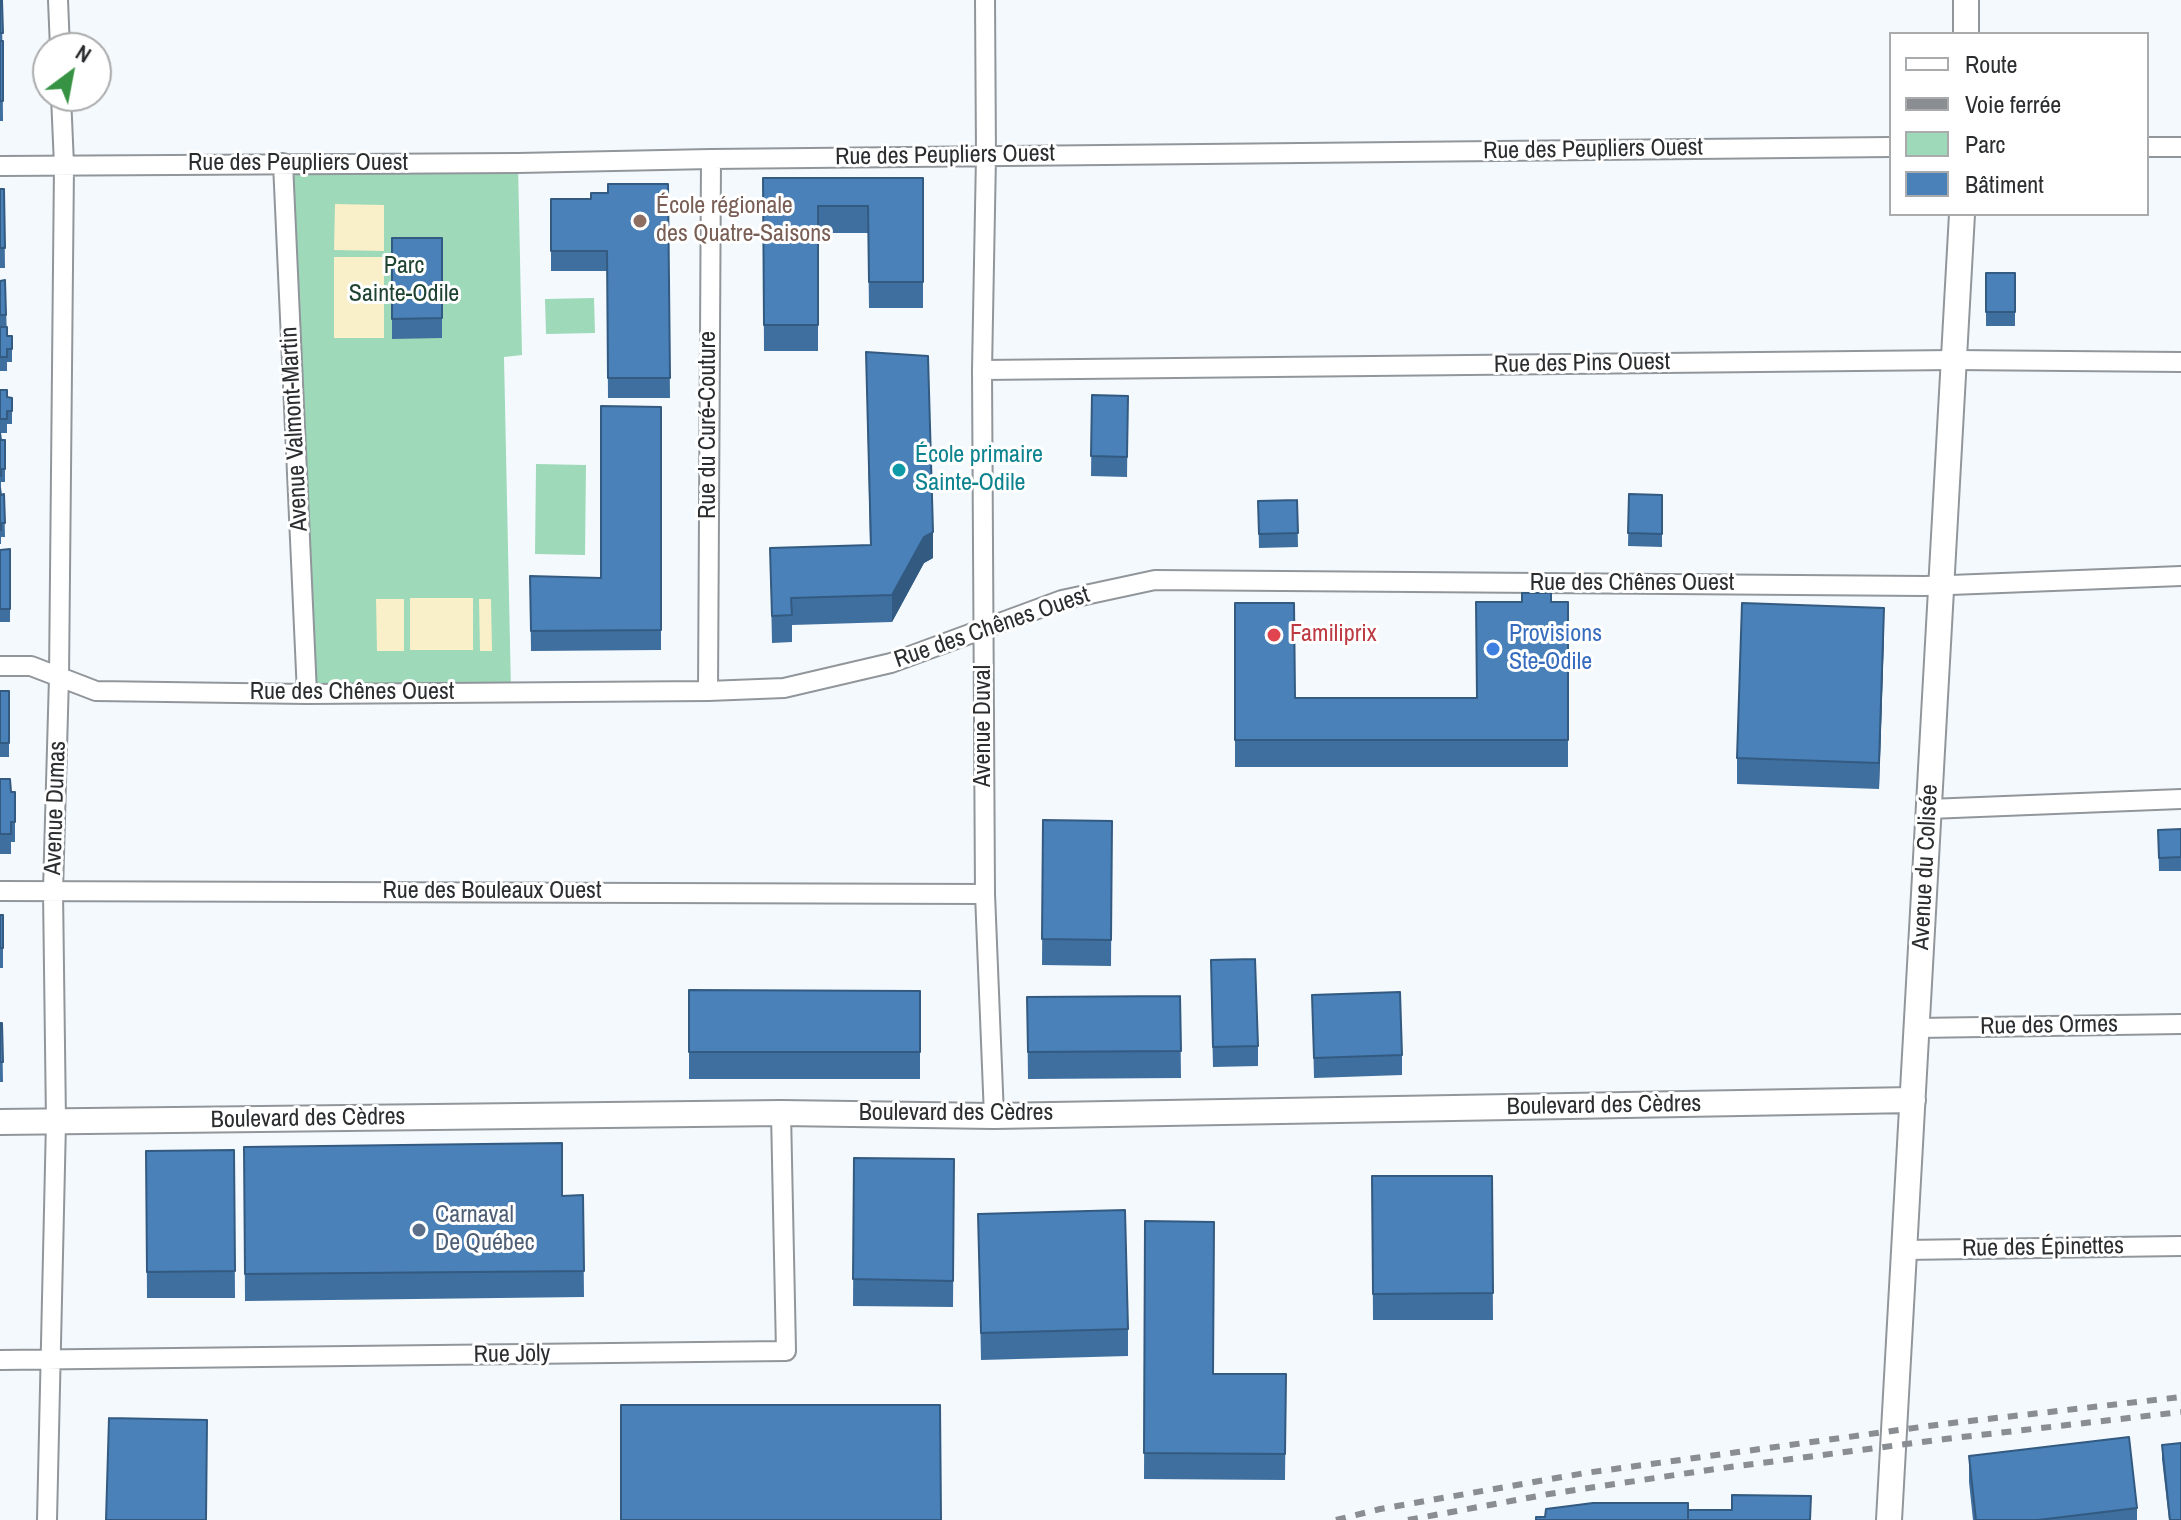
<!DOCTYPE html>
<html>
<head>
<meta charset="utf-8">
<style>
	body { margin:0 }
	#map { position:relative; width:2181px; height:1520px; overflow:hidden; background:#f4f9fe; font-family:"Archivo Narrow",sans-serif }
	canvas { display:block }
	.legend { position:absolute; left:1889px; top:32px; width:260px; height:184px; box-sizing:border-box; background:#fff; border:2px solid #aaabac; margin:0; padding:10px 14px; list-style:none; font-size:24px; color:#2b2d2f }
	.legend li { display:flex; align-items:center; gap:16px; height:40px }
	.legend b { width:40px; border:2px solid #aaabac }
	.north { position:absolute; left:32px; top:32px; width:80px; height:80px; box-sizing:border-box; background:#fff; border:2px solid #aaabac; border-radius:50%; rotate:32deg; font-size:22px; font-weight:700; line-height:32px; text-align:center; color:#2b2d2f }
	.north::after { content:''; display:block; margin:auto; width:28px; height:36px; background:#379344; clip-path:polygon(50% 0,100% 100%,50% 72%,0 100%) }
</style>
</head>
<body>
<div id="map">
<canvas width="2181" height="1520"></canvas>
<ul class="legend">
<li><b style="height:10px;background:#fff"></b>Route</li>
<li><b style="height:10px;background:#8a8d91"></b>Voie ferrée</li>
<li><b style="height:22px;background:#9ed9b9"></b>Parc</li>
<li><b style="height:22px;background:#4981b8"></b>Bâtiment</li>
</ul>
<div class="north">N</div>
</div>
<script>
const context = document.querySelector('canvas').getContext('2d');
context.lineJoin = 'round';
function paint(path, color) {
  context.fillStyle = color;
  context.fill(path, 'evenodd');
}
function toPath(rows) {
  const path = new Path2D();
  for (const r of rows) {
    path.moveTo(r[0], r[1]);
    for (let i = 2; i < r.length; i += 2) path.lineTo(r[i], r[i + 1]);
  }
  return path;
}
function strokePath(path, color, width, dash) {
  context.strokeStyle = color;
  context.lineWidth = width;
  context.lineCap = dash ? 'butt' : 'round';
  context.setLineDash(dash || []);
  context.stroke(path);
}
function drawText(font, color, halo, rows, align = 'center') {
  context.font = font + ' "Archivo Narrow",sans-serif';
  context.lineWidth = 6;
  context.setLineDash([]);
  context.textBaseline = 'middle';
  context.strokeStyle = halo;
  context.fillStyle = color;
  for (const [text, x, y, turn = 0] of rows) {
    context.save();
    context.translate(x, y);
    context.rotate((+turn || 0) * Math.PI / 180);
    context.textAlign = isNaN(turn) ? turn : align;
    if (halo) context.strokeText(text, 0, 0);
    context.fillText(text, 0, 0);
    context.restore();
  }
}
const green = toPath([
	[283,163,518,163,522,355,504,357,511,691,307,694],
	[594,298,595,333,546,334,545,299],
	[536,464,586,465,585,555,535,554]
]);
const sand = toPath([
	[335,204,384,205,384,251,334,250],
	[334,257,384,257,384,338,334,338],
	[410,598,473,598,473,650,410,650],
	[376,599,404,599,404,651,377,651],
	[479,599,491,599,492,651,480,651]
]);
const street = toPath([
	[58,0,60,48],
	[985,0,986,156,982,370,985,894,994,1116],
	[2147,147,2181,147],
	[283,163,307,694],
	[0,166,518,163,711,159,1891,147],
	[982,370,1954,360,2181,362],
	[0,666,31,666,96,691,307,694,708,691,784,688,891,663,1062,600,1155,580,1925,586,2181,576],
	[708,691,711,159],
	[1929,809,2181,799],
	[0,891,985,894],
	[1917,1028,2181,1024],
	[1904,1250,2181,1246],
	[0,1360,786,1351,781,1113],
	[47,1520,56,1122,53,891,59,677,64,165,61,96]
]);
const secondary = toPath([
	[1966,34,1966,0],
	[0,1122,781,1113,994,1116,1913,1100],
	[1889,1520,1962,214]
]);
const rail = toPath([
	[1336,1520,1380,1509,1585,1473,1943,1424,2181,1397],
	[1408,1520,1549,1494,1715,1469,1945,1439,2181,1412]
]);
const wall = toPath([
	[0,0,2,0,3,121,0,121],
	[763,178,923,178,923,308,869,308,868,233,818,233,818,351,764,351],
	[668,184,670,398,608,398,607,271,551,271,551,199,591,199,608,193],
	[0,189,4,189,5,268,0,268],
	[392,238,442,238,442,338,392,339],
	[1986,273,2015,273,2015,326,1986,326],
	[5,280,7,336,12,336,12,362,7,362,7,371,0,371,0,281],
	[866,352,933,558,924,563,892,622,792,625,792,642,772,643,770,548,870,545],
	[0,390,7,397,12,398,12,424,7,424,7,433,0,433],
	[1092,395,1128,396,1127,477,1091,476],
	[661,407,661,650,531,651,530,576,601,578],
	[0,433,1,440,5,440,5,482,1,482,1,495,4,494,5,537,1,537,1,544,0,544],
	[1629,494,1662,495,1662,547,1628,546],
	[1297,500,1298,547,1259,548,1258,501],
	[10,549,10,622,0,622,0,550],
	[1551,602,1568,602,1568,767,1235,767,1235,603,1295,698,1477,698],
	[1884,634,1879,789,1737,784,1737,758],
	[0,691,9,691,9,757,0,757],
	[0,779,11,792,15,792,15,842,11,842,11,854,0,854],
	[1043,820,1112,821,1111,966,1042,965],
	[2181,829,2181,871,2159,871,2158,830],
	[0,915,3,915,3,968,0,968],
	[1211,980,1258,1046,1258,1066,1213,1067],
	[689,990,920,991,920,1079,689,1079],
	[1312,995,1402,1055,1402,1075,1314,1078],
	[1180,996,1181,1078,1028,1079,1027,997],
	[0,1023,2,1023,3,1082,0,1082],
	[244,1147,562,1196,583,1195,584,1297,245,1301],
	[234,1150,235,1298,147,1298,146,1151],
	[854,1158,954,1159,953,1307,853,1306],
	[1372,1176,1492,1176,1493,1320,1373,1320],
	[978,1214,1128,1329,1128,1356,981,1360],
	[1145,1221,1213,1374,1286,1374,1285,1480,1144,1479],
	[2162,1445,2181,1520,2169,1520,2162,1459],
	[1969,1456,2137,1508,2137,1520,1973,1520,1969,1482]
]);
const shadedWall = toPath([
	[933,532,933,558,924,563,892,622,892,595,924,537],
	[1884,608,1884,634,1879,789,1879,763]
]);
const building = toPath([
	[0,0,2,0,3,33,0,33,0,0],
	[0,41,3,41,3,101,0,101,0,41],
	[763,178,923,178,923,282,869,282,868,206,818,206,818,325,764,325,763,178],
	[608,184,668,184,670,378,608,378,607,251,551,251,551,199,591,199,591,193,608,193,608,184],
	[0,189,4,189,5,248,0,248,0,189],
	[392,238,442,238,442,318,392,319,392,238],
	[1986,273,2015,273,2015,312,1986,312,1986,273],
	[5,280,6,315,0,315,0,281,5,280],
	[0,327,7,327,7,336,12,336,12,349,7,349,7,357,0,357,0,327],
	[866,352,928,356,933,532,924,537,892,595,791,598,792,615,772,616,770,548,871,545,866,352],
	[0,390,7,390,7,397,12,398,12,411,7,411,7,419,0,419,0,390],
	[1092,395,1128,396,1127,457,1091,456,1092,395],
	[601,406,661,407,661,630,531,631,530,576,601,578,601,406],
	[0,433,1,440,5,440,5,469,1,469,1,476,0,476,0,433],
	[0,488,1,495,4,494,5,523,1,523,1,530,0,530,0,488],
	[1629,494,1662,495,1662,534,1628,533,1629,494],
	[1297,500,1298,533,1259,534,1258,501,1297,500],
	[10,549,10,609,0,609,0,550,10,549],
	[1522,593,1551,593,1551,602,1568,602,1568,740,1235,740,1235,603,1294,603,1295,698,1477,698,1476,602,1522,602,1522,593],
	[1742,603,1884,608,1879,763,1737,758,1742,603],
	[0,691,9,691,9,743,0,743,0,691],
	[0,779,10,779,11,792,15,792,15,822,11,822,11,834,0,834,0,779],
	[1043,820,1112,821,1111,940,1042,939,1043,820],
	[2181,829,2181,857,2159,858,2158,830,2181,829],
	[0,915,3,915,3,948,0,948,0,915],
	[1255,959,1258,1046,1213,1047,1211,960,1255,959],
	[689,990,920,991,920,1052,689,1052,689,990],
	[1400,992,1402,1055,1314,1058,1312,995,1400,992],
	[1180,996,1181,1051,1028,1052,1027,997,1180,996],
	[0,1023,2,1023,3,1062,0,1062,0,1023],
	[562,1143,562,1196,583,1195,584,1271,245,1274,244,1147,562,1143],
	[234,1150,235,1271,147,1272,146,1151,234,1150],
	[854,1158,954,1159,953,1281,853,1279,854,1158],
	[1372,1176,1492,1176,1493,1293,1373,1294,1372,1176],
	[1125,1210,1128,1329,981,1333,978,1214,1125,1210],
	[1145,1221,1214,1222,1213,1374,1286,1374,1285,1454,1144,1453,1145,1221],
	[621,1405,940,1405,941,1520,621,1520,621,1405],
	[109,1418,207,1420,206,1520,106,1520,109,1418],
	[2129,1437,2137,1508,2038,1520,1976,1520,1969,1456,2129,1437],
	[2181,1443,2181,1520,2170,1520,2162,1445,2181,1443],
	[1732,1495,1811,1496,1810,1520,1688,1520,1688,1510,1732,1510,1732,1495],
	[1593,1503,1688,1503,1688,1520,1536,1520,1536,1517,1545,1517,1546,1509,1593,1503]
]);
const markers = [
	[640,221,8,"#8d6e63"],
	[899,470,8,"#0f9aa8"],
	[1274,635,8,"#e0444e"],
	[1493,649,8,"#3f7fe0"],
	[419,1230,8,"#5c6f8a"]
];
const streetNames = [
	["Rue des Peupliers Ouest",1593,150,-1],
	["Rue des Peupliers Ouest",945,156,-1],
	["Rue des Peupliers Ouest",298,164],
	["Rue des Pins Ouest",1582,364,-1],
	["Rue du Curé-Couture",709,425,-90],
	["Avenue Valmont-Martin",295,429,-93],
	["Rue des Chênes Ouest",1632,584],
	["Rue des Chênes Ouest",992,628,-19],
	["Rue des Chênes Ouest",352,693],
	["Avenue Duval",984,726,-90],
	["Avenue Dumas",56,808,-88],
	["Avenue du Colisée",1926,867,-87],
	["Rue des Bouleaux Ouest",492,892],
	["Rue des Ormes",2049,1026,-1],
	["Boulevard des Cèdres",1604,1106,-1],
	["Boulevard des Cèdres",956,1114],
	["Boulevard des Cèdres",308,1119,-1],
	["Rue des Épinettes",2043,1248,-1],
	["Rue Joly",512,1355,-1]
];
const educationNames = [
	["École régionale",656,207],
	["des Quatre-Saisons",656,235]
];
const parkNames = [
	["Parc",404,267],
	["Sainte-Odile",404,295]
];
const cultureNames = [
	["École primaire",915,456],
	["Sainte-Odile",915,484]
];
const healthNames = [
	["Familiprix",1290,635]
];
const shopNames = [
	["Provisions",1509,635],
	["Ste-Odile",1509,663]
];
const serviceNames = [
	["Carnaval",435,1216],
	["De Québec",435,1244]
];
paint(green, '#9ed9b9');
paint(sand, '#f9efc9');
strokePath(street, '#91969b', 22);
strokePath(secondary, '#91969b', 28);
strokePath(street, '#fff', 18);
strokePath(secondary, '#fff', 24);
strokePath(rail, '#8a8d91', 6, [10, 10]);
paint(wall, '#3f6f9e');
paint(shadedWall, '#335a81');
paint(building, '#4981b8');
strokePath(building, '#335a81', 2);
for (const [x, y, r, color] of markers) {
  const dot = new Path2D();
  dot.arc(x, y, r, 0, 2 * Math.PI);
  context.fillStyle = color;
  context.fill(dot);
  strokePath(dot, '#fff', 3);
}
drawText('24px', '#2b2d2f', '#fff', streetNames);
drawText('24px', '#785e54', '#fff', educationNames, 'left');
drawText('24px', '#1e4331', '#fff', parkNames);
drawText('24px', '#0d838f', '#fff', cultureNames, 'left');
drawText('24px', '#be3a42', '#fff', healthNames, 'left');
drawText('24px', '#366cbe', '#fff', shopNames, 'left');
drawText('24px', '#4e5e75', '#fff', serviceNames, 'left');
</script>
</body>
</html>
